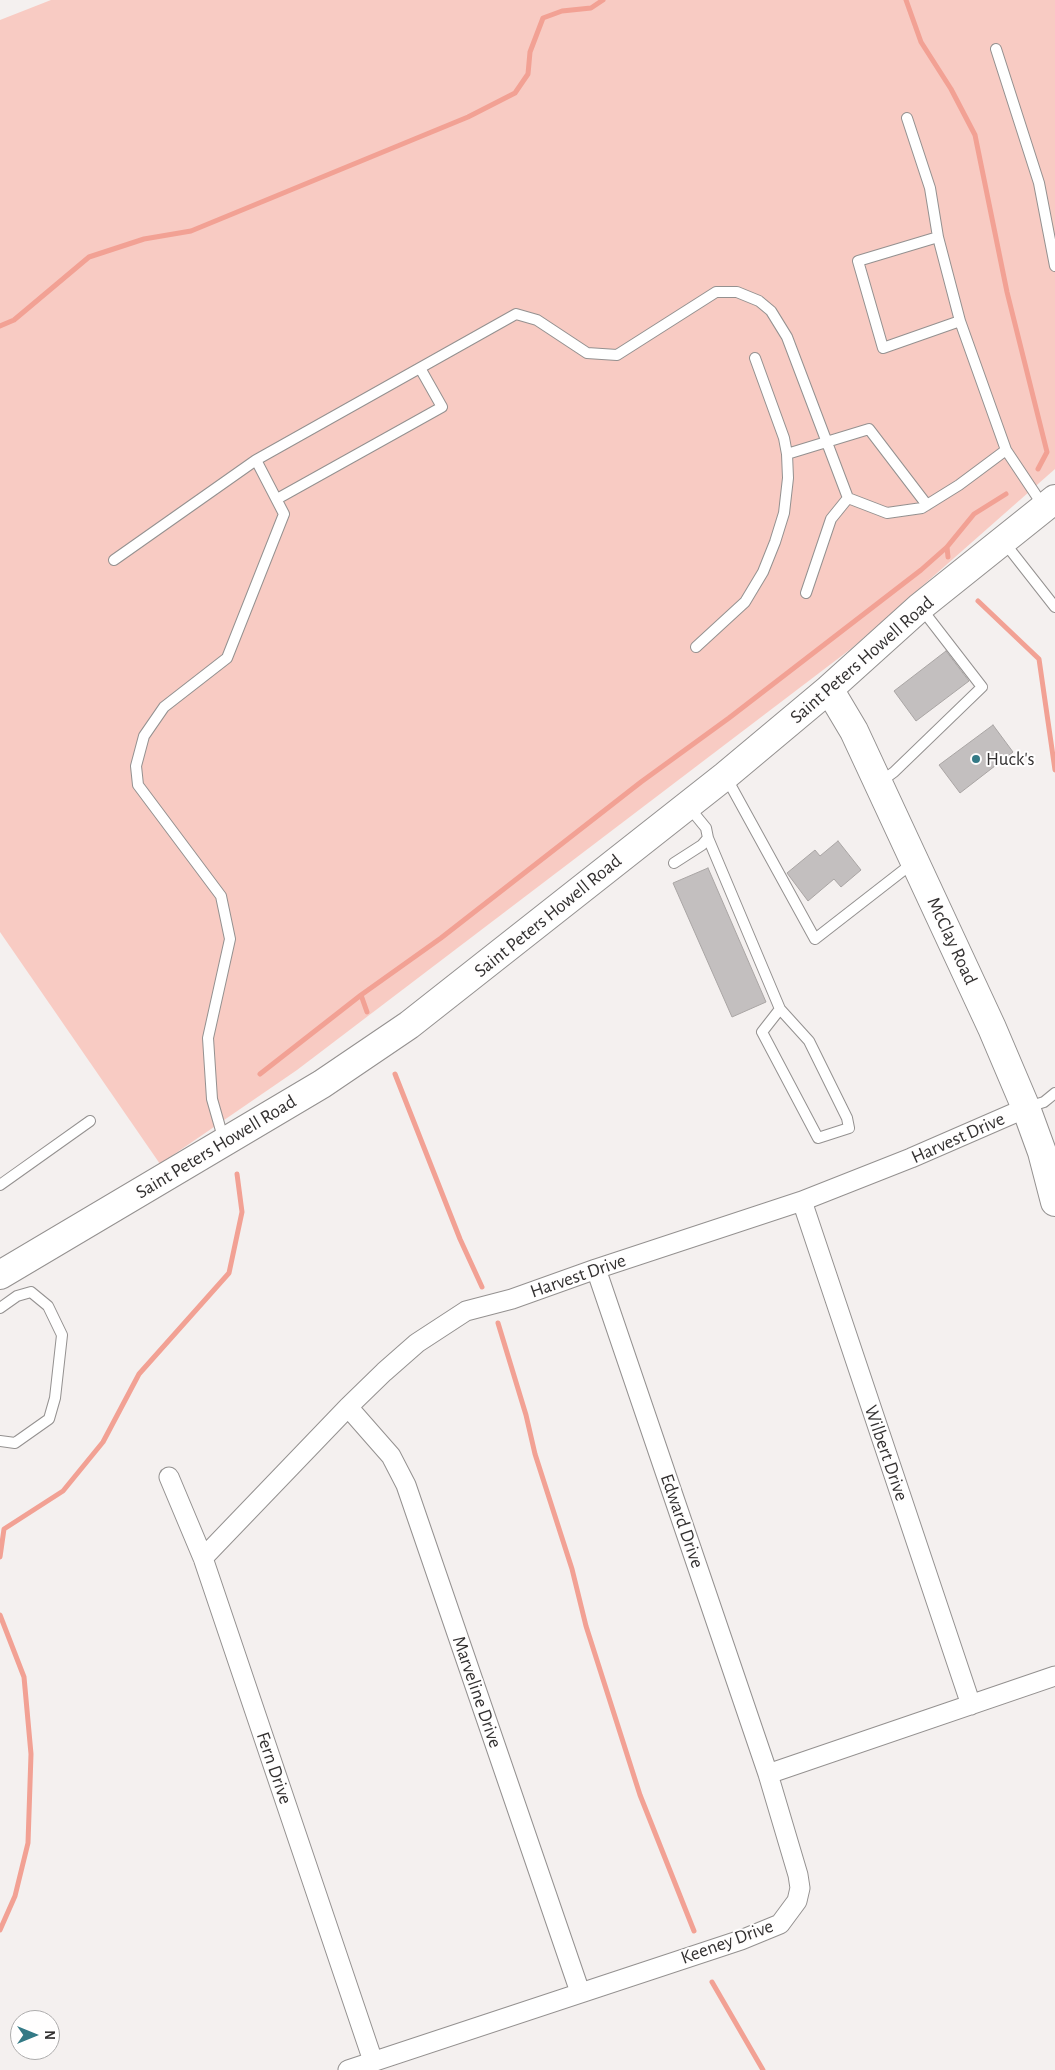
<!DOCTYPE html>
<html>
<head>
<meta charset="utf-8">
<style>
	body { margin:0 }
	#map { position:relative; width:1055px; height:2070px; overflow:hidden; background:#f4f0ef; font-family:"Alegreya Sans",sans-serif }
	canvas { display:block }
	.north { position:absolute; left:10px; top:2010px; width:50px; height:50px; box-sizing:border-box; background:#fffefe; border:1px solid #adacac; border-radius:50%; rotate:90deg; font-size:14px; font-weight:700; line-height:20px; text-align:center; color:#333131 }
	.north::after { content:''; display:block; margin:auto; width:18px; height:22px; background:#347a86; clip-path:polygon(50% 0,100% 100%,50% 72%,0 100%) }
</style>
</head>
<body>
<div id="map">
<canvas width="1055" height="2070"></canvas>
<div class="north">N</div>
</div>
<script>
const context = document.querySelector('canvas').getContext('2d');
context.lineJoin = 'round';
function paint(path, color) {
  context.fillStyle = color;
  context.fill(path, 'evenodd');
}
function toPath(rows) {
  const path = new Path2D();
  for (const r of rows) {
    path.moveTo(r[0], r[1]);
    for (let i = 2; i < r.length; i += 2) path.lineTo(r[i], r[i + 1]);
  }
  return path;
}
function strokePath(path, color, width, dash) {
  context.strokeStyle = color;
  context.lineWidth = width;
  context.lineCap = dash ? 'butt' : 'round';
  context.setLineDash(dash || []);
  context.stroke(path);
}
function drawText(font, color, halo, rows, align = 'center') {
  context.font = font + ' "Alegreya Sans",sans-serif';
  context.lineWidth = 4;
  context.setLineDash([]);
  context.textBaseline = 'middle';
  context.strokeStyle = halo;
  context.fillStyle = color;
  for (const [text, x, y, turn = 0] of rows) {
    context.save();
    context.translate(x, y);
    context.rotate((+turn || 0) * Math.PI / 180);
    context.textAlign = isNaN(turn) ? turn : align;
    if (halo) context.strokeText(text, 0, 0);
    context.fillText(text, 0, 0);
    context.restore();
  }
}
const green = toPath([
	[51,0,1055,0,1055,469,852,648,297,1070,160,1164,0,932,0,20]
]);
const stream = toPath([
	[906,0,921,42,951,89,975,135,1007,292,1047,452,1038,469],
	[0,326,14,320,89,257,144,239,191,231,468,117,515,93,528,74,530,52,543,18,562,11,591,8,603,0],
	[947,547,948,557],
	[978,601,1039,659,1055,770],
	[361,995,367,1012],
	[260,1074,361,995,441,938,641,782,729,718,921,570,947,547,974,514,1006,494],
	[395,1074,460,1239,482,1287],
	[498,1323,526,1415,535,1454,572,1569,586,1626,640,1795,694,1931],
	[0,1557,4,1529,63,1491,103,1442,139,1374,229,1273,242,1212,237,1174],
	[0,1615,24,1677,31,1754,28,1843,15,1896,0,1930],
	[712,1982,763,2070]
]);
const building = toPath([
	[946,651,969,681,916,721,894,691,946,651],
	[993,725,1013,752,960,793,939,765,993,725],
	[838,841,861,870,841,887,834,879,808,901,787,873,815,850,820,856,838,841],
	[708,868,766,1002,732,1017,673,883,708,868]
]);
const lane = toPath([
	[996,49,1039,183,1055,266],
	[907,118,930,188,938,237],
	[960,321,883,348,858,261,938,237,960,321,1006,450,1044,507],
	[787,454,869,429,927,505],
	[277,499,442,407,420,368],
	[1004,542,1055,607],
	[114,560,256,460],
	[806,593,831,519,848,498],
	[696,647,745,602,763,572,775,542,784,513,788,478,787,454,784,438,755,358],
	[726,777,815,939,914,862],
	[879,783,894,772,982,687,921,608],
	[708,838,780,1009,809,1041,847,1118,849,1128,818,1138,762,1032,780,1009],
	[674,863,702,845,708,838,706,828,688,806],
	[1028,1107,1044,1102,1055,1093],
	[224,1141,212,1099,208,1038,230,939,221,896,138,785,136,766,144,736,164,707,227,658,284,514,256,460,516,314,537,320,587,353,617,355,716,292,737,292,759,301,771,311,787,337,848,498,887,513,922,508,959,485,1006,450],
	[0,1185,90,1121],
	[0,1308,17,1296,31,1292,48,1306,62,1335,55,1398,49,1419,15,1443,0,1441]
]);
const street = toPath([
	[802,1201,971,1705],
	[348,1407,391,1456,406,1485,580,1992],
	[169,1477,203,1558,373,2061],
	[203,1558,348,1407,384,1372,417,1343,466,1311,512,1299,596,1269,802,1201,911,1158,1026,1108],
	[768,1774,1055,1676],
	[348,2070,741,1940,780,1924,797,1901,800,1888,798,1875,768,1774,596,1269]
]);
const secondary = toPath([
	[829,689,854,731,992,1028,1026,1108,1042,1152,1055,1202],
	[0,1275,322,1084,409,1025,725,776,829,689,920,607,1055,499]
]);
const markers = [
	[976,759,5,"#347a86"]
];
const streetNames = [
	["Saint Peters Howell Road",862,660,-41],
	["Saint Peters Howell Road",548,916,-39],
	["McClay Road",952,941,65],
	["Harvest Drive",958,1138,-24],
	["Saint Peters Howell Road",216,1147,-31],
	["Harvest Drive",578,1276,-19],
	["Wilbert Drive",886,1453,71],
	["Edward Drive",682,1521,71],
	["Marveline Drive",477,1692,71],
	["Fern Drive",274,1768,71],
	["Keeney Drive",727,1942,-20]
];
const poiNames = [
	["Huck's",986,759]
];
paint(green, '#f8cbc3');
strokePath(stream, '#f2a194', 5);
paint(building, '#c3bfbf');
strokePath(building, '#a9a5a4', 1);
strokePath(lane, '#949190', 12);
strokePath(street, '#949190', 21);
strokePath(secondary, '#949190', 30);
strokePath(lane, '#fff', 10);
strokePath(street, '#fff', 19);
strokePath(secondary, '#fff', 28);
for (const [x, y, r, color] of markers) {
  const dot = new Path2D();
  dot.arc(x, y, r, 0, 2 * Math.PI);
  context.fillStyle = color;
  context.fill(dot);
  strokePath(dot, '#fffefe', 2);
}
drawText('19px', '#333131', '#fffefe', streetNames);
drawText('19px', '#333131', '#fffefe', poiNames, 'left');
</script>
</body>
</html>
